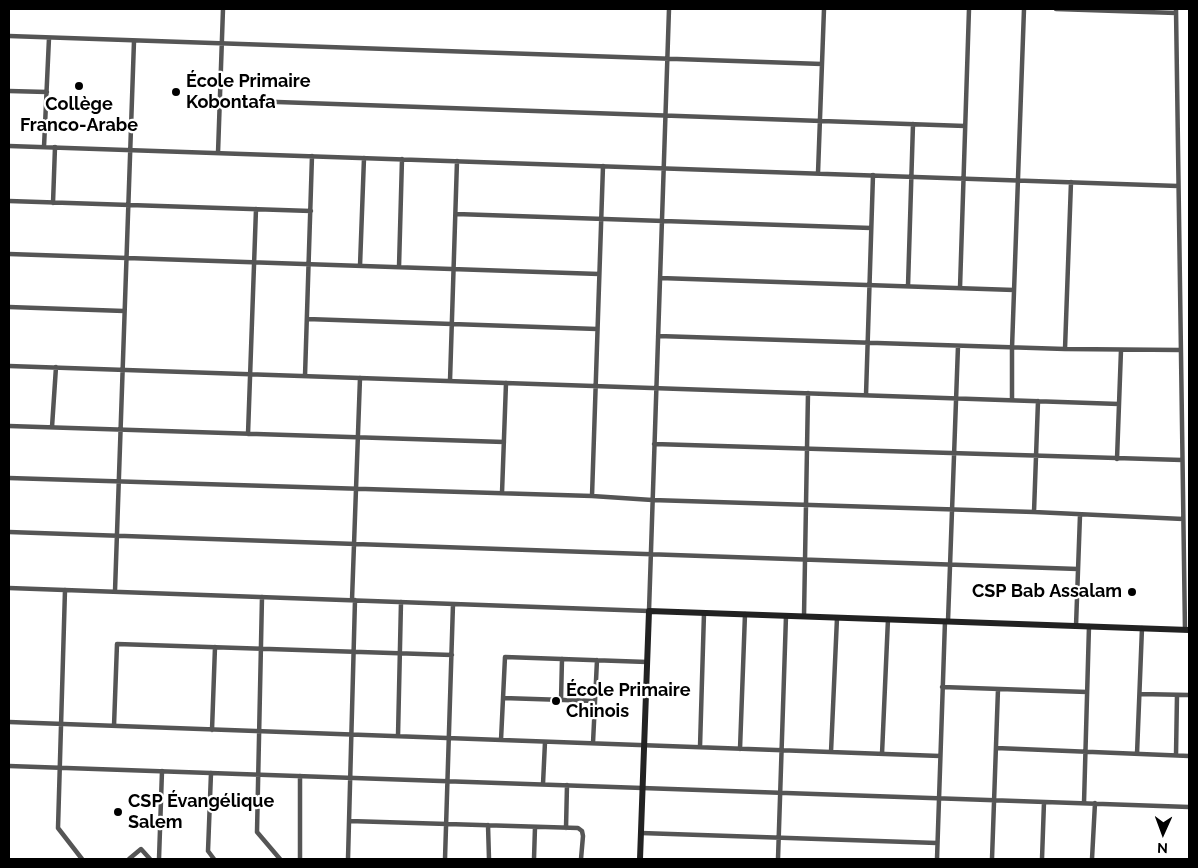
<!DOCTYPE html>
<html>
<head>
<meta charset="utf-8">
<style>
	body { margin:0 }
	#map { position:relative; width:1198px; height:868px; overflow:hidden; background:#fff; font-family:Raleway,sans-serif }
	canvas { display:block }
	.frame { position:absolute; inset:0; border:10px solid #000; pointer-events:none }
	.north { position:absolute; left:1138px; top:808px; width:50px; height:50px; -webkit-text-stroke:4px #fff; paint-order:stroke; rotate:182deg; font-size:14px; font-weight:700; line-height:20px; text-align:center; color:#000 }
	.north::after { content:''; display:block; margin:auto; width:18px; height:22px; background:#000; clip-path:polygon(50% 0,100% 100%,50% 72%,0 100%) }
</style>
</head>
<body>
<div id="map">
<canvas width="1198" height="868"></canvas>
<div class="frame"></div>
<div class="north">N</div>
</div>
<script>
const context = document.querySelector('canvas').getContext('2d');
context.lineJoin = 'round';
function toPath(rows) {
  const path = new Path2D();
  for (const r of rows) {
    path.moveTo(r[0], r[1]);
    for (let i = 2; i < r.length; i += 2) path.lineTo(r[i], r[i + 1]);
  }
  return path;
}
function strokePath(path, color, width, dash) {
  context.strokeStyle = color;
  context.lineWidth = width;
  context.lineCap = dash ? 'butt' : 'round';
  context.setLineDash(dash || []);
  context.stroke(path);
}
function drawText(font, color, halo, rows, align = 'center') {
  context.font = font + ' Raleway,sans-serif';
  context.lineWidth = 4.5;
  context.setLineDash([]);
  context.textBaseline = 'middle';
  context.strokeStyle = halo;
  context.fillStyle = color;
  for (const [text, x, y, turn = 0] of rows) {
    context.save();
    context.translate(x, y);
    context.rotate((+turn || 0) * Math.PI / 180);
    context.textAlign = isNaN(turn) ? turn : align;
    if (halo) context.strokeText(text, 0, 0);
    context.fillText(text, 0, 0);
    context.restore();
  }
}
const street = toPath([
	[1056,9,1176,13],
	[1176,9,1185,630],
	[9,36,822,64],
	[9,91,47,92],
	[220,100,965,126],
	[9,146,1178,186],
	[44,147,49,38],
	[218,153,223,9],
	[818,173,824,9],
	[9,201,311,211],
	[53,203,55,147],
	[456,214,871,228],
	[9,254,599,274],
	[360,266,364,158],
	[399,267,402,159],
	[660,278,1014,290],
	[908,286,913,124],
	[960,288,969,9],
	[9,307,124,311],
	[307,319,597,329],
	[658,336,1065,349,1181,350],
	[1065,349,1071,182],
	[9,366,1119,404],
	[305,376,312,156],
	[450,381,457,161],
	[866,395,873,175],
	[1012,400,1012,348,1024,9],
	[9,426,504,442],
	[52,427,56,367],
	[248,434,256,209],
	[654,444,1182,460],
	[1117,459,1121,350],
	[9,478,592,496,652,500,1034,512,1183,519],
	[502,493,506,383],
	[592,496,603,166],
	[1034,512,1038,401],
	[9,532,1078,569],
	[9,588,649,611,669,9],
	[65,590,58,828,82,859],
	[115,591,134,41],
	[262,597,257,832,280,859],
	[352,600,360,378],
	[804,616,808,393],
	[948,621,958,346],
	[1076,626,1080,515],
	[942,687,1087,692],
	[1140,694,1189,695],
	[503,698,595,701],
	[561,700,562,659],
	[9,722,940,756],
	[114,726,117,644,452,655],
	[212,730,215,647],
	[398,736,401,602],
	[501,740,505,657,647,662],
	[593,743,597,660],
	[700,747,704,613],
	[996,748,1189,756],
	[740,749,745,614],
	[831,752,837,618],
	[882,754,888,619],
	[1137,754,1142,628],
	[1176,755,1177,695],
	[9,766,1189,807],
	[211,773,208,851,214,859],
	[543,784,545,742],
	[1084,803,1089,626],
	[349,821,578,828,582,831,583,836,581,859],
	[488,825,489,859],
	[566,828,567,785],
	[641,833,937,843],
	[129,859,141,849,150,859],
	[159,859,162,771],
	[300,859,300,776],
	[348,859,355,600],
	[445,859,453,604],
	[534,859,535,827],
	[778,859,786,616],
	[937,859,945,621],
	[992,859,998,689],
	[1042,859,1044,802],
	[1092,859,1095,803]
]);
const secondary = toPath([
	[640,859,649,611,1189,630]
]);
const markers = [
	[79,86,5,"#000"],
	[176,92,5,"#000"],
	[1132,592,5,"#000"],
	[556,701,5,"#000"],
	[118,812,5,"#000"]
];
const poiNames = [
	["École Primaire",186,82],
	["Kobontafa",186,103],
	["Collège",79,105,"center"],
	["Franco-Arabe",79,126,"center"],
	["CSP Bab Assalam",1122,592,"right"],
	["École Primaire",566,691],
	["Chinois",566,712],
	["CSP Évangélique",128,802],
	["Salem",128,823]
];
strokePath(street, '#555', 4.5);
strokePath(secondary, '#222', 6);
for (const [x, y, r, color] of markers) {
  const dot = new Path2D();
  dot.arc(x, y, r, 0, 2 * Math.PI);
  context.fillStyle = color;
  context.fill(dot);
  strokePath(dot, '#fff', 2);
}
drawText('bold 18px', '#000', '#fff', poiNames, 'left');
</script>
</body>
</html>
